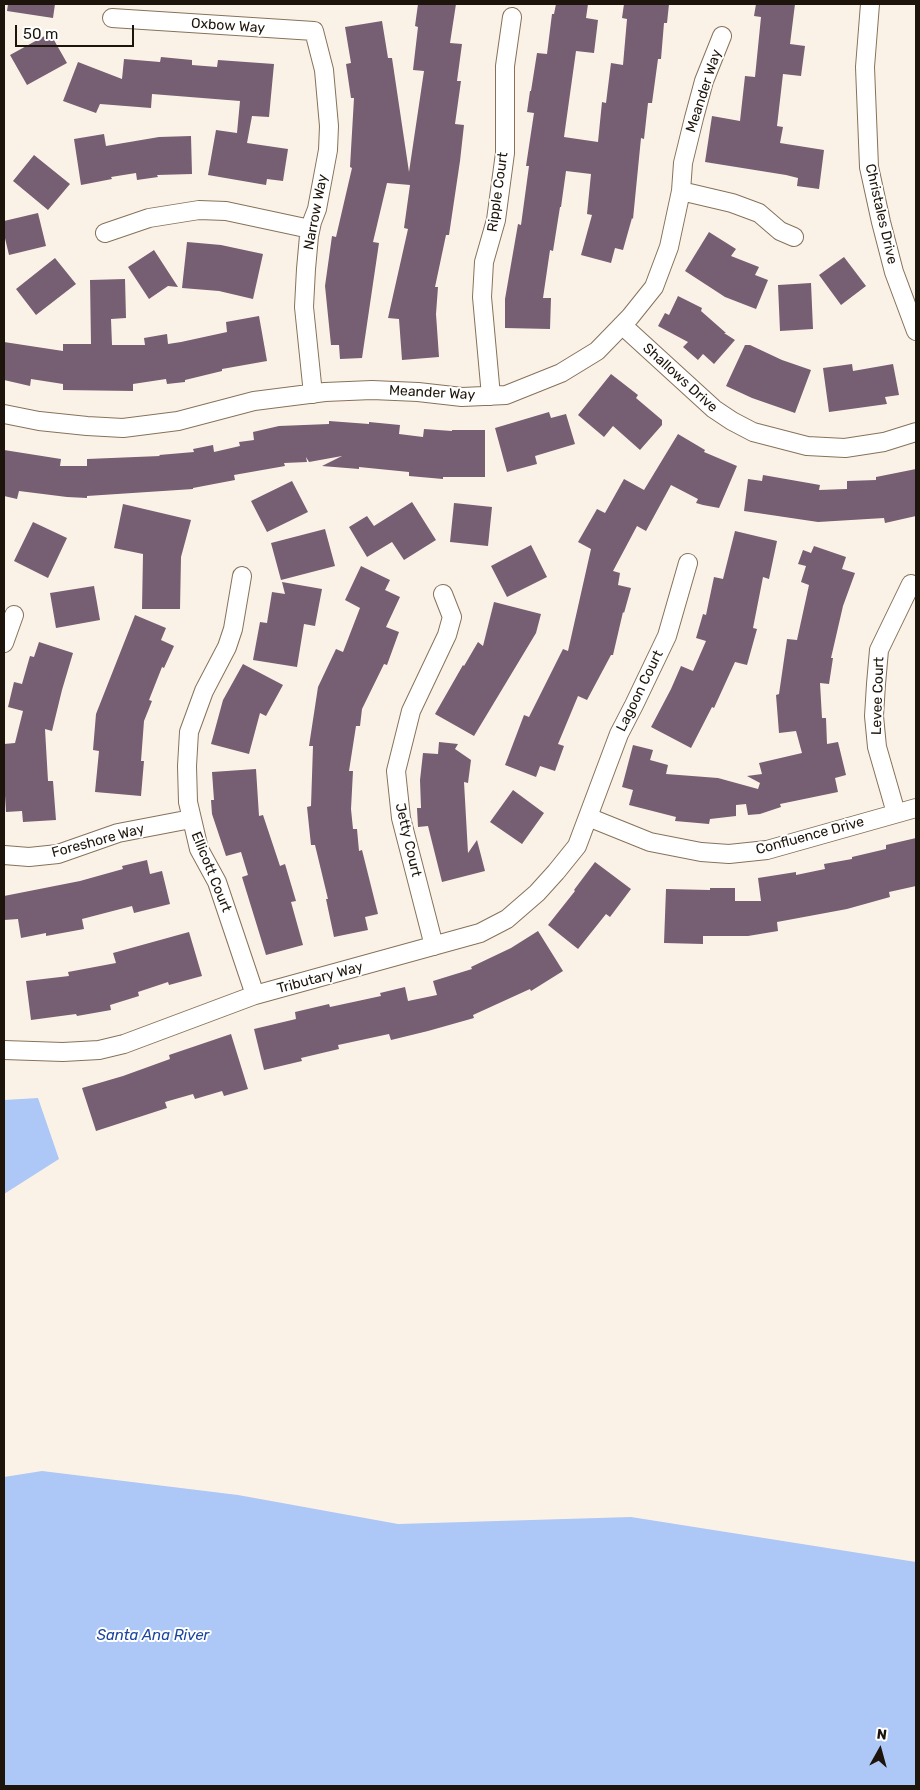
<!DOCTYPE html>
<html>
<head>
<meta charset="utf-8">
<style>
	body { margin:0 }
	#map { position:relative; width:920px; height:1790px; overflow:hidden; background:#fbf2e7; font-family:Rubik,sans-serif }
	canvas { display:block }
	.frame { position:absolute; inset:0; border:5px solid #1d150b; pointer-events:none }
	.north { position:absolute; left:855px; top:1725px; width:50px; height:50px; -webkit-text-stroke:4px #fff; paint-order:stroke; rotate:7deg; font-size:14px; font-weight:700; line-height:20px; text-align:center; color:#1d150b }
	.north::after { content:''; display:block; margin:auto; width:18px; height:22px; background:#1d150b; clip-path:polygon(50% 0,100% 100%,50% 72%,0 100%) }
	.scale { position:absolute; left:15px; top:25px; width:119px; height:22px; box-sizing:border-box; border:2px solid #1d150b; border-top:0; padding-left:6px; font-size:15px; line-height:18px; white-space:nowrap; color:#1d150b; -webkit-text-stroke:4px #fff; paint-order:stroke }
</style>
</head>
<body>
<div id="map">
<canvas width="920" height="1790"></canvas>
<div class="frame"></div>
<div class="north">N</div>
<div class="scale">50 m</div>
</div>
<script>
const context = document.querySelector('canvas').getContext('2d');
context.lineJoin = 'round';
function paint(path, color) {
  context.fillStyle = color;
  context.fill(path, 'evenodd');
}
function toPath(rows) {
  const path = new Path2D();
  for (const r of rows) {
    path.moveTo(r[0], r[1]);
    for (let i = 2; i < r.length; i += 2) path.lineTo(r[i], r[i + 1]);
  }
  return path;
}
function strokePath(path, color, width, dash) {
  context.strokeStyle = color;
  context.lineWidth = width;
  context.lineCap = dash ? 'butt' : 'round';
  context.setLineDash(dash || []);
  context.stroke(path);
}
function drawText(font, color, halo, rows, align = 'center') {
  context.font = font + ' Rubik,sans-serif';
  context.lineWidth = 4;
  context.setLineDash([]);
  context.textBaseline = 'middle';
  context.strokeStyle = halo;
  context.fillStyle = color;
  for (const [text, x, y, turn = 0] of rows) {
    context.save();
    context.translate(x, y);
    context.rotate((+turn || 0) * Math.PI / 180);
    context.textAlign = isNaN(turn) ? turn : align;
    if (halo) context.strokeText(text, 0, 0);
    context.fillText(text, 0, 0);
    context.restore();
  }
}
const water = toPath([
	[38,1098,59,1159,4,1194,4,1100],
	[42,1471,238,1495,398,1524,631,1517,916,1562,916,1786,4,1786,4,1477]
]);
const building = toPath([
	[8,4,55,4,53,18,7,11],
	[418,4,456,4,450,43,462,44,457,81,461,81,455,124,464,125,460,161,449,235,446,235,435,287,438,287,436,314,439,357,402,360,399,319,388,318,408,229,404,228,410,185,387,183,373,242,379,243,362,358,340,359,339,345,331,345,325,286,332,236,336,237,352,168,350,167,354,98,351,98,346,64,351,63,345,27,382,21,388,58,392,58,409,172,424,71,413,70,418,27,415,26],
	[556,4,588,4,586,18,598,20,594,53,576,51,564,137,598,142,602,102,606,103,611,63,623,65,627,19,622,18,624,4,669,4,667,23,664,23,661,59,658,59,652,103,648,103,644,139,641,138,633,219,632,218,623,250,615,248,611,263,581,255,592,215,587,214,591,174,566,171,561,207,560,207,553,251,550,250,543,298,551,298,550,329,505,328,505,299,518,224,521,225,529,166,526,166,534,113,527,112,530,91,531,91,537,53,547,54,552,14,554,14],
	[756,4,795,4,790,44,805,46,801,76,783,74,777,126,783,127,780,143,824,150,819,189,797,186,798,178,786,175,705,162,712,116,740,121,745,76,755,77,761,17,754,16],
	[50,33,67,63,27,85,10,55],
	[161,57,192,60,192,65,217,67,218,60,274,64,269,117,252,116,247,143,288,149,283,181,267,179,266,185,208,175,216,130,237,133,240,101,152,94,151,108,100,104,96,113,63,101,78,62,122,79,124,59,160,62],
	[104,134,106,146,159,137,191,136,192,174,157,175,158,177,137,180,136,173,111,177,112,179,81,185,74,139],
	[34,155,70,184,48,210,13,181],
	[38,213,46,246,9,255,4,234,4,221],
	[709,232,736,249,731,256,759,267,755,275,768,280,756,309,725,297,685,271],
	[187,242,221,245,263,254,253,299,219,291,182,288],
	[154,250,178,287,168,286,149,299,128,267],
	[844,257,866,286,841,305,819,275],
	[55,258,76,284,36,315,16,289],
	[125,279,126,318,111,319,112,345,145,345,144,338,167,334,168,344,181,342,227,332,226,322,259,316,267,361,222,369,222,371,185,380,185,382,167,384,166,379,133,384,133,391,63,390,63,384,31,379,30,386,4,380,4,342,63,351,63,344,91,344,90,280],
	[811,283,813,329,780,331,778,285],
	[678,296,702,308,701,311,726,333,724,333,735,340,714,364,703,354,698,360,683,347,688,342,658,326,665,313,669,315],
	[745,345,750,345,782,360,811,370,795,413,752,398,726,386],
	[852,364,853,371,893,364,899,395,885,397,887,404,829,412,823,368],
	[611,374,638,395,636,398,662,420,662,425,640,450,613,426,604,437,578,415],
	[549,412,551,418,566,414,575,444,535,456,537,464,507,472,495,428],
	[329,421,369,424,369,422,400,425,399,434,423,437,424,429,452,431,452,430,485,430,485,477,443,477,443,479,409,476,409,472,359,467,359,469,322,466,342,456,309,462,306,457,307,462,284,463,285,466,234,475,235,480,193,488,193,489,87,496,87,498,67,497,19,491,17,499,4,496,4,450,61,459,60,466,87,466,87,459,160,456,159,455,194,452,193,449,213,445,214,452,240,446,239,442,254,440,253,432,279,426,329,424],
	[678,434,705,450,704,452,737,466,719,508,703,505,696,503,698,499,671,485,646,531,637,526,613,571,620,573,618,585,631,588,624,613,623,612,613,655,611,655,587,700,578,696,558,744,564,746,555,771,540,766,536,777,505,765,524,715,529,717,563,649,568,651,591,549,578,542,597,509,605,513,624,479,644,490],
	[916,469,916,516,885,523,884,518,818,522,744,511,748,479,762,481,763,475,820,485,819,490,847,489,847,481,876,480,876,477],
	[292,481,308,512,267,532,251,501],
	[412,502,436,540,404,560,392,542,367,557,349,527,367,516,374,526],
	[454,503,492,507,488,546,450,542],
	[123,504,191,520,181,557,180,609,142,609,143,554,114,548],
	[33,522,67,538,48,578,14,561],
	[325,529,335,566,281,580,271,543],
	[735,531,777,541,769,579,763,577,753,628,757,629,747,665,735,662,714,708,712,707,691,748,651,727,671,689,681,666,693,671,706,641,696,638,703,614,706,615,714,577,723,579],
	[531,545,547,577,507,597,491,566],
	[814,546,846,557,842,569,855,573,843,606,831,658,833,658,829,684,820,683,822,718,826,718,827,744,838,742,846,775,835,778,838,792,780,804,781,807,760,814,748,815,746,804,736,805,736,816,710,819,709,824,675,821,676,817,629,805,633,790,622,787,633,745,653,750,650,760,668,765,666,774,718,778,758,789,760,783,747,776,762,774,759,763,802,753,796,731,779,733,776,695,779,694,787,639,797,640,809,585,801,582,806,566,798,564,803,550,811,553],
	[361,566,390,580,385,590,400,597,386,627,399,632,387,665,384,664,362,709,360,726,356,726,349,771,353,771,351,809,353,829,357,829,359,851,362,850,378,914,365,917,368,930,334,937,326,899,328,899,315,845,311,845,307,807,311,806,313,746,309,746,318,687,336,649,343,652,360,608,345,600],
	[282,582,322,589,315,626,304,624,297,667,253,660,260,622,267,623,272,592,285,594],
	[94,586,100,620,56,628,50,593],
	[494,602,541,614,536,633,474,736,435,714,463,665,464,666,478,642,483,646],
	[135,615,166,628,161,640,174,646,164,668,162,667,149,700,152,701,144,721,141,761,144,761,141,796,95,792,99,751,93,750,96,714],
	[39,642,73,653,62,690,52,731,45,729,48,781,53,781,56,820,23,822,22,811,6,812,4,779,4,744,15,743,23,711,8,707,14,682,22,684,30,656,34,657],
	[243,664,283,685,266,716,260,713,249,754,211,744,223,700],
	[439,742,458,744,455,749,471,760,468,783,464,782,468,853,477,840,485,871,442,882,428,826,418,827,417,808,421,808,420,780,423,753,438,754],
	[256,769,259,816,263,815,280,866,285,864,296,901,291,902,303,945,266,955,242,877,248,875,241,852,226,856,212,814,211,800,214,800,212,772],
	[513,790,544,813,522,844,490,822],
	[916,838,916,886,889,892,890,897,847,909,777,922,778,931,748,936,703,936,703,944,664,943,666,889,710,890,710,888,735,888,735,901,761,901,758,878,796,872,796,875,825,869,824,864,852,859,852,857,886,849,886,845],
	[147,860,150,874,162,871,170,904,134,913,132,906,82,919,84,929,46,936,46,933,21,938,18,919,4,920,4,896,80,881,123,869,122,866],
	[595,862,631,889,610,917,606,914,578,949,548,925,575,891,574,890],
	[538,931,563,971,531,991,530,989,473,1015,474,1018,428,1031,391,1040,389,1034,338,1045,339,1049,301,1058,302,1061,264,1070,254,1029,296,1019,295,1012,329,1004,330,1007,381,996,380,993,405,987,408,1001,437,995,433,981,472,969,471,967,511,948],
	[189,932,202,976,169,985,168,982,138,992,139,996,110,1005,111,1010,77,1016,76,1014,31,1020,26,981,69,976,68,972,116,963,113,953],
	[231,1034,248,1089,224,1096,222,1091,195,1099,193,1094,165,1102,167,1108,96,1131,82,1088,123,1076,170,1059,169,1055]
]);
const minor = toPath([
	[870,4,865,67,869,167,881,222,894,272,916,331],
	[112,18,314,31,324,70,329,126,328,150,317,209,312,222,309,236,306,269,304,307,313,394],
	[681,191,732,203,759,213,780,231,794,237],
	[105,233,149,218,199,210,226,211,310,229],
	[622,325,714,409,732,421,753,432,807,446,845,448,884,442,916,432],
	[491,396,482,297,484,262,496,220,505,153,505,66,512,17],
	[4,414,39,421,87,426,123,428,178,421,254,401,325,392,372,390,418,392,462,397,506,395,561,373,597,351,630,317,654,287,669,247,681,191,683,163,694,118,704,81,722,36],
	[242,576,233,629,227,647,204,691,189,732,187,766,188,802,199,849,217,882,255,995],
	[4,643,14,615],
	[896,813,877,747,874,716,876,684,879,650,911,584],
	[588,817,650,842,701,852,729,854,767,850,916,808],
	[4,855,29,857,58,854,118,833,191,819],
	[434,946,401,818,396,771,411,711,447,635,452,617,443,594],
	[4,1050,63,1052,99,1050,124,1044,255,995,480,933,507,919,537,893,556,872,577,846,619,734,634,705,667,636,688,563]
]);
const streetNames = [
	["Oxbow Way",228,26,4],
	["Meander Way",704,91,-72],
	["Ripple Court",498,192,-82],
	["Narrow Way",316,212,-79],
	["Christales Drive",881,214,77],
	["Shallows Drive",680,378,42],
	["Meander Way",432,393,3],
	["Lagoon Court",640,691,-64],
	["Levee Court",878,696,-88],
	["Confluence Drive",810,836,-15],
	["Jetty Court",408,840,77],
	["Foreshore Way",98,841,-15],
	["Ellicott Court",211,872,68],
	["Tributary Way",320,978,-15]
];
const waterNames = [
	["Santa Ana River",153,1636]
];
paint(water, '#adc7f6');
paint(building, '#765e73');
strokePath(minor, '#877259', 20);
strokePath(minor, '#fff', 18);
drawText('14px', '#1d150b', '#fff', streetNames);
drawText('italic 15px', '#1c469e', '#fff', waterNames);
</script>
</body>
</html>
